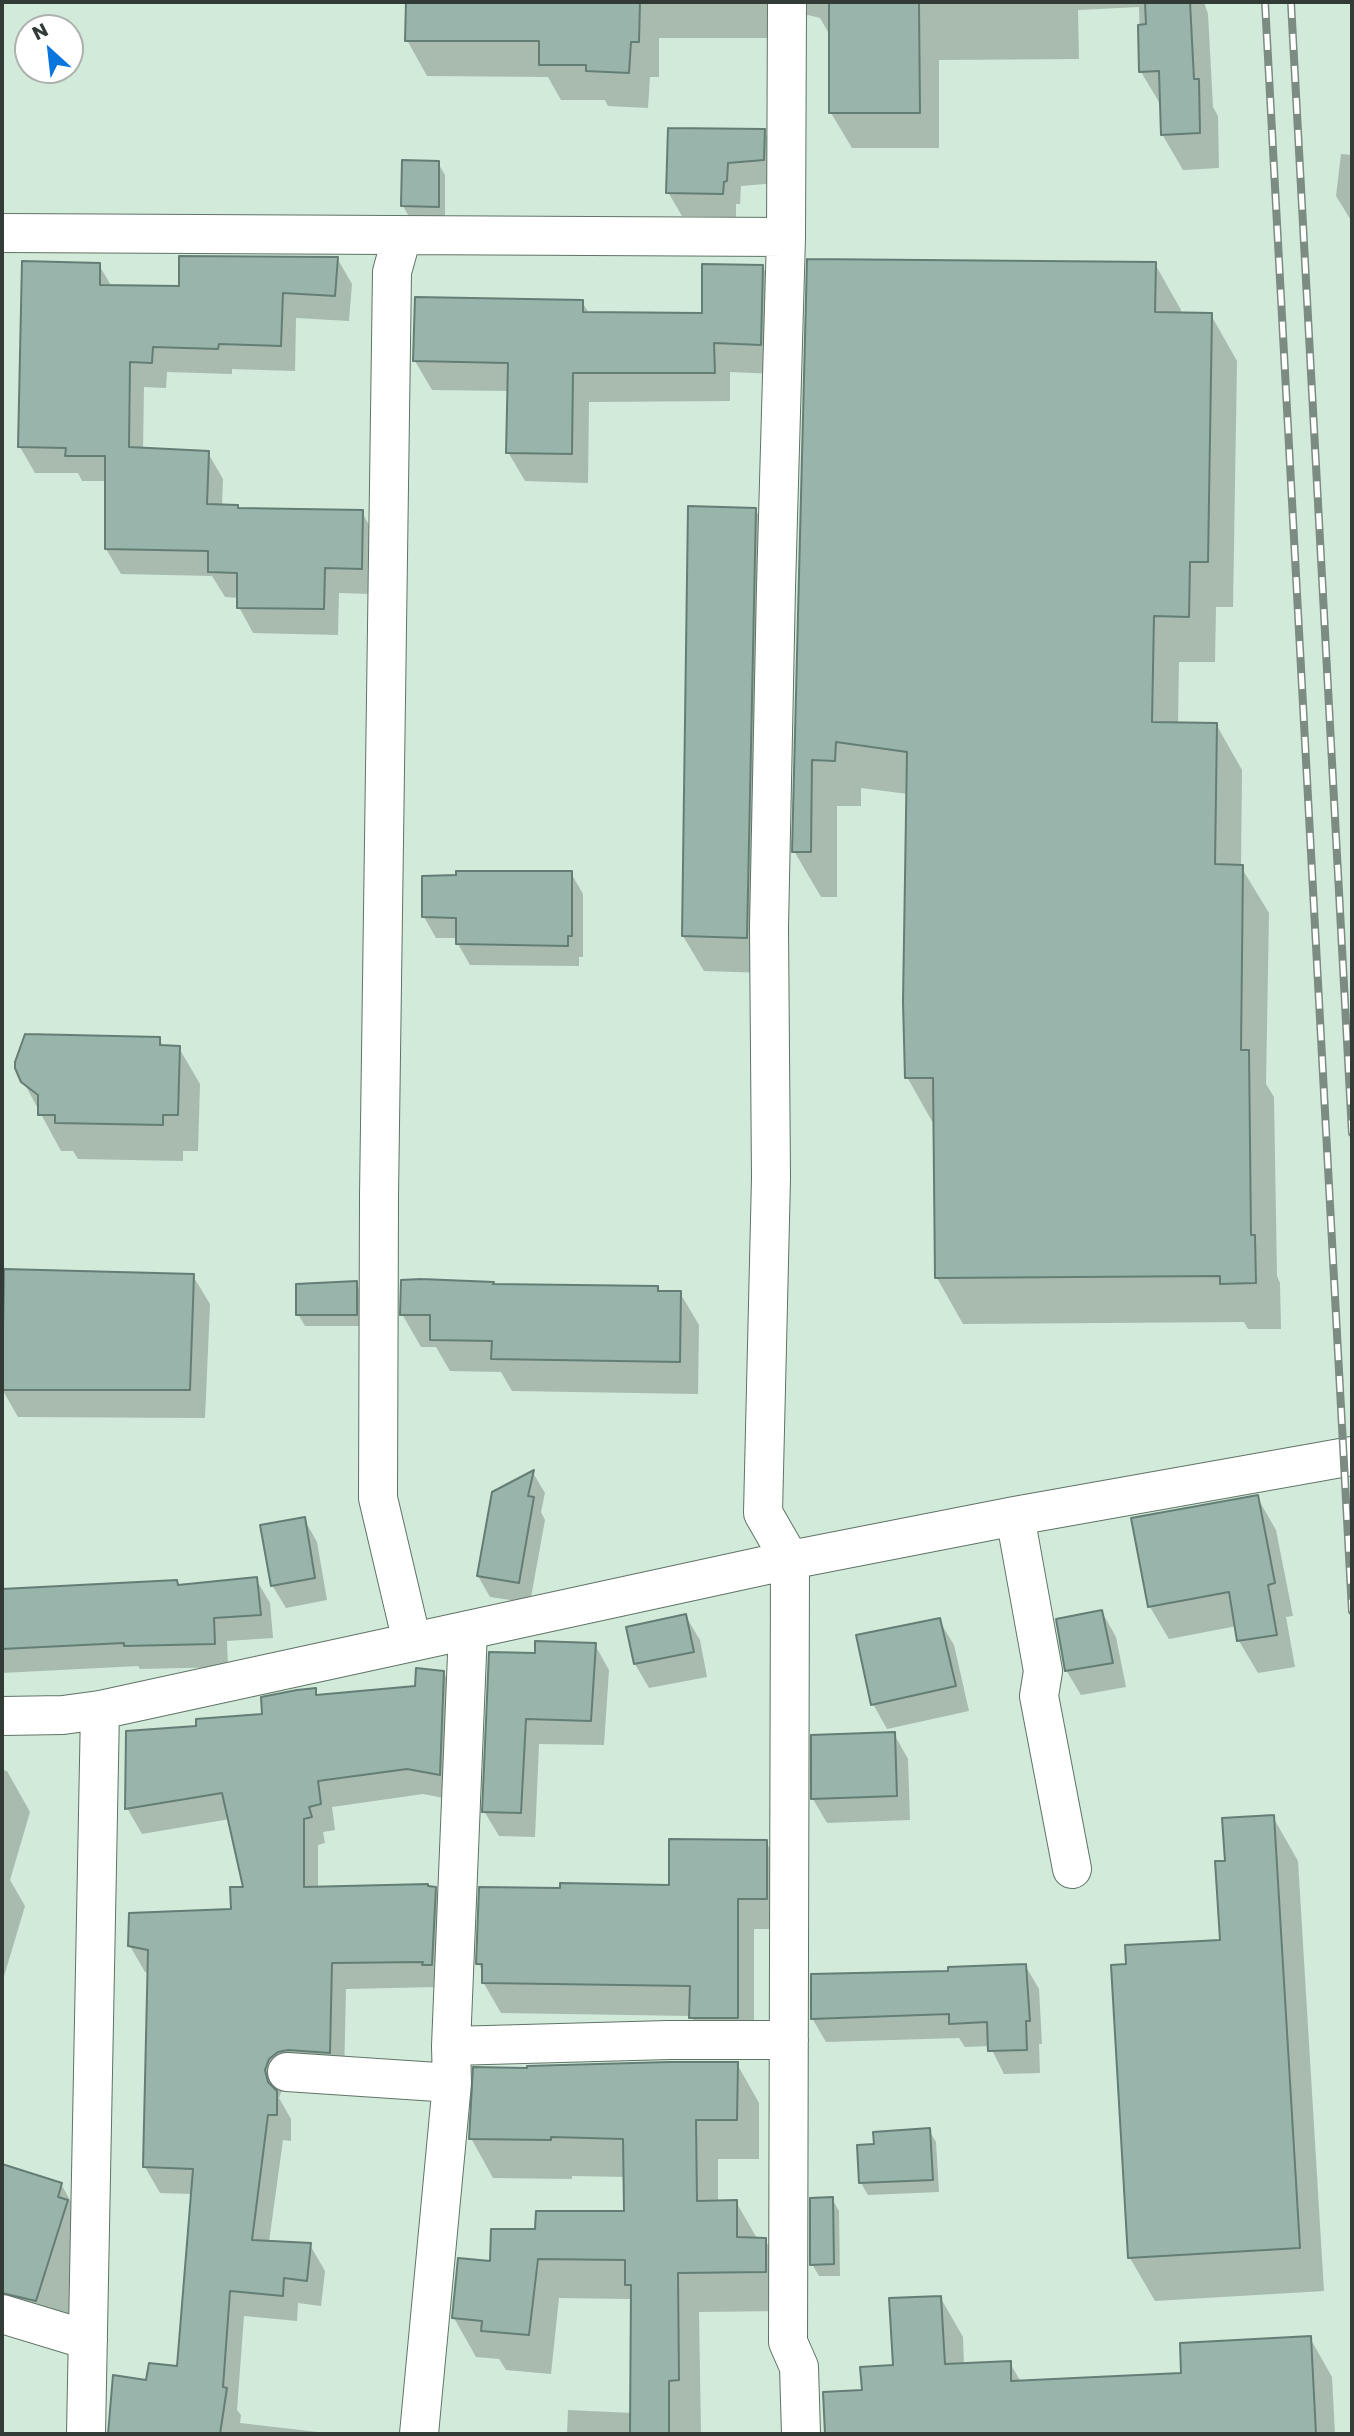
<!DOCTYPE html>
<html>
<head>
<meta charset="utf-8">
<style>
	body { margin:0 }
	#map { position:relative; width:1354px; height:2436px; overflow:hidden; background:#d2eada; font-family:Poppins,sans-serif }
	canvas { display:block }
	.frame { position:absolute; inset:0; border:4px solid #323b35; pointer-events:none }
	.north { position:absolute; left:14px; top:14px; width:70px; height:70px; box-sizing:border-box; background:#fff; border:2px solid #adb1ae; border-radius:50%; rotate:333deg; font-size:19px; font-weight:700; line-height:28px; text-align:center; color:#323b35 }
	.north::after { content:''; display:block; margin:auto; width:24px; height:32px; background:#0976de; clip-path:polygon(50% 0,100% 100%,50% 72%,0 100%) }
</style>
</head>
<body>
<div id="map">
<canvas width="1354" height="2436"></canvas>
<div class="frame"></div>
<div class="north">N</div>
</div>
<script>
const context = document.querySelector('canvas').getContext('2d');
context.lineJoin = 'round';
function paint(path, color) {
  context.fillStyle = color;
  context.fill(path, 'evenodd');
}
function toPath(rows) {
  const path = new Path2D();
  for (const r of rows) {
    path.moveTo(r[0], r[1]);
    for (let i = 2; i < r.length; i += 2) path.lineTo(r[i], r[i + 1]);
  }
  return path;
}
function strokePath(path, color, width, dash) {
  context.strokeStyle = color;
  context.lineWidth = width;
  context.lineCap = dash ? 'butt' : 'round';
  context.setLineDash(dash || []);
  context.stroke(path);
}
const shadow = toPath([
	[408,2,1204,2,1208,14,1213,107,1218,116,1219,168,1183,170,1162,134,1162,107,1141,72,1139,7,1078,10,1079,59,939,60,939,148,852,148,831,113,831,37,820,18,808,15,796,19,785,38,659,38,659,77,650,77,648,108,608,106,605,100,561,100,548,77,427,76,407,40],
	[764,131,777,154,777,183,741,186,740,204,736,204,736,217,682,216,668,192],
	[1341,154,1352,155,1352,222,1336,196],
	[438,163,445,175,445,218,410,218,403,206],
	[337,258,352,284,349,321,296,318,295,371,232,369,232,374,167,372,166,388,144,387,143,450,208,453,223,479,222,506,237,506,239,510,362,512,376,538,375,594,339,593,338,635,253,633,239,607,239,598,225,597,212,576,121,574,106,549,107,481,82,481,78,473,35,473,20,447,99,265,112,287,181,288],
	[809,260,1155,264,1181,310,1181,314,1211,315,1237,361,1233,607,1216,607,1215,662,1179,662,1178,724,1216,724,1242,770,1241,867,1269,913,1266,1084,1274,1097,1277,1276,1280,1283,1281,1329,1248,1329,1244,1322,963,1324,937,1278,935,1123,933,1123,907,1077,908,794,861,788,861,806,837,806,837,897,821,897,794,851],
	[762,266,779,295,777,374,730,372,730,401,589,402,588,483,525,481,508,452,509,391,432,390,415,361,582,302,589,313,703,314],
	[755,509,776,545,767,973,704,971,683,936],
	[571,873,583,894,583,957,579,957,579,966,470,965,458,944,458,938,436,938,424,917],
	[159,1039,164,1047,179,1048,200,1084,198,1151,183,1151,183,1161,78,1159,73,1151,61,1151,23,1081],
	[193,1276,210,1304,205,1418,18,1417,2,1389,2,1303],
	[402,1282,657,1288,660,1293,680,1293,699,1325,698,1394,512,1391,501,1372,450,1371,436,1347,421,1347,402,1314],
	[356,1283,363,1295,363,1326,305,1326,298,1314],
	[533,1473,545,1493,541,1512,545,1520,530,1603,490,1597,478,1576],
	[1257,1497,1276,1530,1293,1616,1286,1617,1295,1667,1258,1673,1239,1641,1237,1626,1169,1639,1150,1607,1133,1519],
	[304,1519,317,1542,327,1600,286,1608,272,1585],
	[256,1579,270,1603,273,1638,227,1641,228,1667,140,1669,138,1666,2,1673,2,1591,176,1581,180,1587],
	[1102,1612,1116,1637,1126,1687,1081,1695,1066,1670],
	[685,1615,700,1640,707,1677,649,1688,635,1664],
	[939,1620,954,1645,969,1711,887,1729,873,1704],
	[595,1645,609,1670,604,1745,539,1744,535,1837,499,1836,484,1811,536,1655],
	[443,1672,458,1698,454,1800,423,1794,332,1807,335,1830,323,1832,325,1843,318,1845,318,1889,435,1888,450,1914,437,1987,346,1989,344,2078,283,2087,279,2098,291,2119,291,2141,283,2140,269,2242,310,2245,325,2271,321,2306,298,2303,297,2321,244,2316,237,2410,241,2415,240,2423,335,2434,110,2434,114,2377,148,2382,178,2368,193,2194,160,2193,145,2167,149,1973,145,1972,130,1946,233,1911,246,1889,230,1819,142,1834,127,1808,198,1728,264,1716,315,1690,319,1697,417,1688],
	[894,1734,908,1759,910,1820,827,1823,813,1799],
	[2,1770,7,1771,30,1812,10,1880,25,1906,2,1983],
	[1273,1817,1298,1861,1324,2291,1155,2301,1130,2258,1128,1965,1222,1942,1226,1862],
	[766,1842,784,1873,784,1929,754,1929,754,2048,709,2048,691,2016,501,2013,483,1982,484,1973,478,1963,562,1890,671,1886],
	[1025,1965,1039,1989,1042,2044,1039,2044,1040,2073,1004,2074,990,2046,965,2047,959,2038,826,2042,812,2018,950,1973],
	[737,2064,759,2103,759,2159,718,2159,718,2202,736,2202,758,2240,765,2240,788,2279,788,2311,699,2312,701,2434,567,2434,568,2410,632,2413,632,2299,559,2298,551,2374,506,2370,499,2359,476,2357,454,2318,492,2262,536,2231,626,2213,626,2177,572,2176,572,2179,493,2178,471,2138,529,2070],
	[929,2130,936,2142,939,2192,868,2195,861,2183,875,2145],
	[2,2166,61,2184,84,2225,90,2243,59,2342,2,2334],
	[832,2199,839,2211,840,2276,819,2276,812,2264],
	[940,2297,963,2337,964,2365,1010,2363,1021,2382,1183,2375,1310,2338,1332,2377,1335,2434,827,2434,825,2393,864,2392,895,2367]
]);
const building = toPath([
	[406,2,640,2,639,42,631,42,629,73,586,71,586,65,539,65,539,41,405,41,406,2],
	[829,2,919,2,920,113,829,113,829,2],
	[1145,2,1190,2,1194,79,1199,79,1200,133,1161,135,1159,71,1139,72,1138,25,1146,24,1145,2],
	[668,128,765,129,764,160,728,163,727,181,724,182,723,194,666,193,668,128],
	[402,160,439,161,439,207,401,206,402,160],
	[179,256,338,257,335,296,283,293,281,346,219,344,218,349,153,347,152,363,130,362,129,447,209,451,207,504,238,505,238,508,363,510,362,569,325,568,324,609,237,608,237,573,208,572,208,551,105,549,105,456,65,456,66,448,18,447,22,261,100,263,100,285,179,286,179,256],
	[807,259,1156,262,1155,312,1212,313,1208,562,1190,562,1189,617,1154,616,1152,722,1217,723,1215,864,1243,865,1241,1050,1249,1050,1251,1235,1255,1235,1256,1283,1220,1284,1220,1276,935,1278,933,1078,905,1078,903,1002,907,752,836,742,835,761,812,760,811,852,792,852,807,259],
	[702,264,763,265,761,345,714,343,715,373,573,373,572,454,506,453,508,363,413,361,415,297,583,300,583,312,702,313,702,264],
	[688,506,756,508,747,938,682,936,688,506],
	[456,871,572,871,572,936,568,936,568,946,456,944,456,918,422,917,422,876,456,875,456,871],
	[25,1034,160,1037,160,1045,180,1046,178,1115,163,1115,163,1125,55,1123,55,1115,38,1115,38,1095,21,1082,15,1068,15,1062,25,1034],
	[4,1269,194,1274,190,1390,2,1390,4,1269],
	[421,1279,494,1282,493,1284,658,1286,658,1291,681,1291,680,1362,491,1359,492,1341,430,1340,430,1315,400,1315,401,1280,421,1279],
	[357,1281,357,1315,296,1315,296,1284,357,1281],
	[534,1470,528,1496,534,1497,519,1583,477,1576,492,1492,534,1470],
	[1258,1495,1275,1583,1268,1585,1277,1635,1237,1641,1229,1592,1148,1607,1131,1518,1258,1495],
	[305,1517,315,1578,271,1586,260,1525,305,1517],
	[257,1577,261,1615,214,1618,215,1644,124,1646,124,1643,2,1649,2,1589,177,1580,178,1585,257,1577],
	[1102,1610,1113,1663,1065,1671,1056,1619,1102,1610],
	[686,1614,694,1652,634,1664,626,1627,686,1614],
	[940,1618,956,1686,871,1705,856,1635,940,1618],
	[535,1641,596,1643,591,1721,526,1719,521,1813,482,1812,489,1652,535,1653,535,1641],
	[416,1668,444,1671,440,1775,407,1769,318,1781,321,1804,309,1807,312,1817,304,1819,304,1887,428,1884,428,1886,436,1887,432,1965,422,1965,423,1962,332,1963,330,2053,288,2050,278,2052,269,2059,265,2070,268,2082,277,2091,277,2115,268,2115,252,2240,311,2243,307,2281,284,2278,283,2296,230,2291,223,2387,227,2388,220,2434,108,2434,113,2375,146,2380,149,2363,177,2366,193,2169,143,2167,148,1950,128,1946,129,1913,231,1909,230,1887,243,1887,222,1793,125,1809,126,1731,196,1726,196,1719,262,1714,261,1697,297,1690,316,1688,316,1695,415,1686,416,1668],
	[895,1732,897,1796,811,1799,811,1735,895,1732],
	[1274,1815,1300,2248,1128,2258,1111,1965,1126,1964,1125,1945,1220,1940,1215,1861,1225,1861,1222,1818,1274,1815],
	[669,1839,767,1840,767,1899,738,1899,738,2018,689,2018,690,1986,482,1983,482,1964,476,1964,479,1887,560,1888,560,1883,669,1885,669,1839],
	[1026,1964,1030,2021,1026,2021,1027,2050,988,2051,987,2022,949,2024,949,2014,811,2019,811,1974,948,1971,948,1967,1026,1964],
	[669,2062,738,2062,737,2120,696,2120,697,2201,737,2200,737,2237,766,2238,766,2272,678,2273,679,2380,669,2381,669,2434,630,2434,631,2285,625,2285,625,2260,538,2259,529,2335,481,2331,482,2321,452,2318,458,2258,490,2261,491,2229,535,2229,536,2211,624,2211,623,2139,551,2137,551,2140,469,2139,473,2067,527,2068,527,2066,669,2062],
	[930,2128,933,2180,859,2183,857,2145,874,2144,873,2132,930,2128],
	[2,2164,62,2183,58,2197,68,2200,36,2301,2,2293,2,2164],
	[833,2197,834,2264,810,2265,810,2198,833,2197],
	[941,2296,945,2364,1011,2361,1011,2381,1181,2373,1180,2343,1311,2336,1316,2434,825,2434,823,2392,862,2390,860,2367,893,2365,889,2298,941,2296]
]);
const minor = toPath([
	[787,2,786,237,776,587,769,927,771,1178,763,1513,790,1560,788,2342,799,2367,801,2434],
	[2,233,786,237],
	[402,236,392,272,379,1196,378,1498,412,1642],
	[1015,1516,1043,1671,1039,1696,1072,1869],
	[2,1716,63,1715,100,1710,790,1560,1015,1516,1352,1456],
	[451,2046,669,2040,789,2040],
	[287,2072,452,2083],
	[2,2314,88,2340],
	[86,2434,100,1710],
	[419,2434,452,2083,451,2046,468,1630]
]);
const rail = toPath([
	[1265,2,1352,1611],
	[1291,2,1352,1133]
]);
paint(shadow, '#0003');
paint(building, '#98b4ab');
strokePath(building, '#647e76', 2);
strokePath(minor, '#5f7466', 40);
strokePath(minor, '#fff', 38);
strokePath(rail, '#7c8c82', 8);
strokePath(rail, '#fff', 5, [16]);
</script>
</body>
</html>
